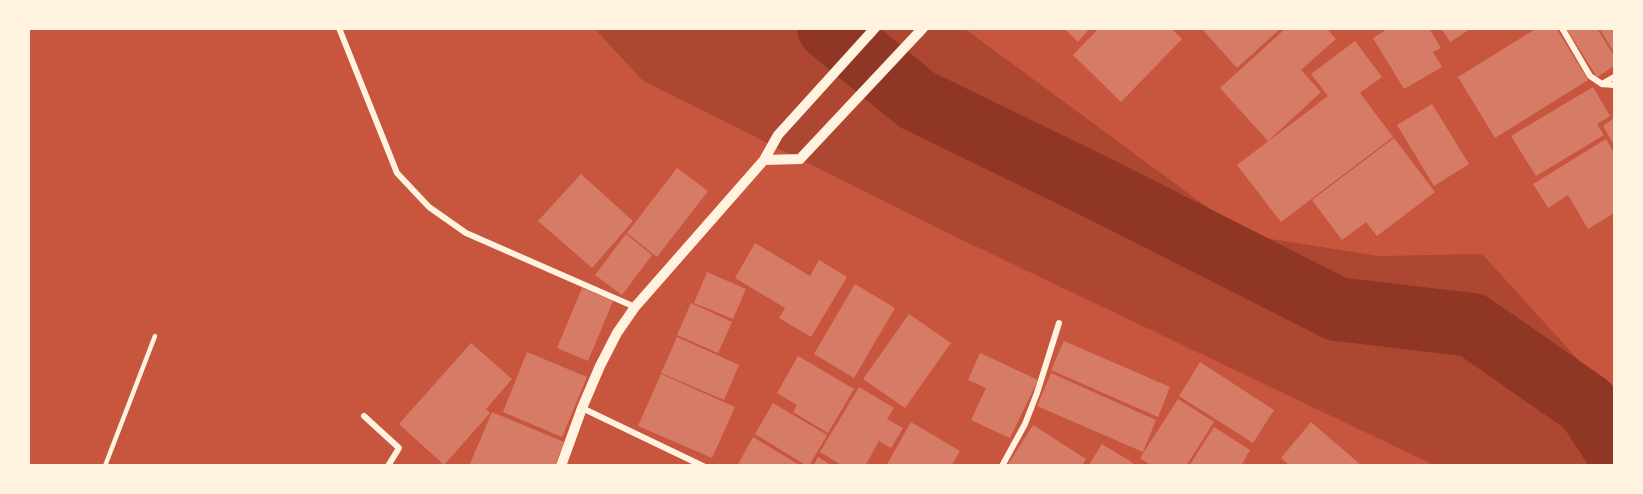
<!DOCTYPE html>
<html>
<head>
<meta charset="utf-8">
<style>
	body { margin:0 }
	#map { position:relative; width:1643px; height:494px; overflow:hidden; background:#c8553d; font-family:Figtree,sans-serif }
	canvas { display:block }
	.frame { position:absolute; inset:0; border:30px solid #fff3e0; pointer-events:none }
</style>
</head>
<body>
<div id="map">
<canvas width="1643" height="494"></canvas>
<div class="frame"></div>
</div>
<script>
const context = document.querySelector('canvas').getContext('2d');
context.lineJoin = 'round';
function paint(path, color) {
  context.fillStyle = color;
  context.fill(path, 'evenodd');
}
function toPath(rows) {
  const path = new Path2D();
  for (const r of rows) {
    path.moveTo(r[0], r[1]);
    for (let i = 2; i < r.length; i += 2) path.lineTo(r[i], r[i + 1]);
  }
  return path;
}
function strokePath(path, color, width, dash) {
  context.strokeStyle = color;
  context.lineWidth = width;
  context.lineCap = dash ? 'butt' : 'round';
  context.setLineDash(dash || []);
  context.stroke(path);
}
const green = toPath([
	[595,29,965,29,1245,235,1379,256,1482,254,1614,399,1614,465,1434,465,956,237,643,81]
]);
const river = toPath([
	[829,28,917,100,1096,187,1337,309,1472,325,1587,405,1614,446]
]);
const building = toPath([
	[1064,28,1090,28,1078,42],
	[1099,28,1171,28,1182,39,1121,102,1073,55],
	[1201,28,1281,28,1237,68],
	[1286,28,1326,28,1336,39,1301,70,1321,92,1268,141,1220,88],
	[1389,28,1429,28,1441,48,1433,52,1442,67,1404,89,1373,38],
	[1441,28,1472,28,1450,42],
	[1537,28,1556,28,1588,80,1495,138,1458,77],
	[1566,28,1597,28,1614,56,1614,66,1597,77],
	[1599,28,1614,28,1614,52],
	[1355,41,1382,77,1360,93,1393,137,1281,222,1237,165,1328,96,1311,74],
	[1593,87,1610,116,1597,124,1604,135,1536,176,1511,136],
	[1432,104,1469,164,1434,186,1397,125],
	[1614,118,1614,145,1603,126],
	[1394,138,1435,192,1377,236,1366,222,1342,240,1312,200],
	[1606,139,1614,153,1614,213,1588,229,1568,195,1548,208,1533,184],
	[677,168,708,191,657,257,627,233],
	[581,174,633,221,592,268,538,221],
	[626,234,652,255,622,295,595,275],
	[755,243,810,276,819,260,847,277,811,337,779,318,785,308,735,278],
	[707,272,746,289,733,319,694,303],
	[855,284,895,308,854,378,814,354],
	[582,288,613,301,588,361,557,348],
	[691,303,732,322,718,353,677,335],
	[909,314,951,343,905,408,863,379],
	[677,337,739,365,724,400,661,373],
	[1064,341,1170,387,1158,417,1051,370],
	[471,343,512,379,486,409,490,413,444,465,399,424],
	[527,352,587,377,562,437,503,412],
	[980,353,1038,380,1010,438,971,420,986,388,968,380],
	[798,356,854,389,828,433,793,412,797,405,777,393],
	[1200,362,1274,410,1253,443,1179,396],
	[1051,373,1156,420,1143,452,1037,406],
	[661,374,735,407,712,458,638,426],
	[859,387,894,408,887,419,903,428,891,448,879,441,865,466,843,466,820,452],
	[1178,399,1214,422,1186,466,1152,466,1140,458],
	[773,403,827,435,809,466,807,466,755,434],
	[492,412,564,442,555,466,469,466],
	[911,422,960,451,951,466,886,466],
	[1311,422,1362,466,1290,466,1281,458],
	[1033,425,1086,459,1082,466,1007,466],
	[1214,427,1250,450,1241,466,1189,466],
	[753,437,801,466,737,466],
	[1102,444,1133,463,1131,466,1088,466],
	[818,457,832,466,813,466]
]);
const service = toPath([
	[105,466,155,336]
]);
const minor = toPath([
	[339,28,397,173,429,207,466,233,635,307],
	[1562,28,1590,76,1602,84,1614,85],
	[1602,84,1614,77],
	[582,408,703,466],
	[364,416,399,448,388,466],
	[1002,466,1025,424,1037,393,1059,323]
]);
const tertiary = toPath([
	[764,160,800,159,923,28],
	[561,466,582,408,600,366,617,333,635,307,764,160,778,135,875,28]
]);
paint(green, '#ae4732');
strokePath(river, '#8f3625', 64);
paint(building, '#d67c66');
strokePath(service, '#fff3e0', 4.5);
strokePath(minor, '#fff3e0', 6);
strokePath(tertiary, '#fff3e0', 10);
</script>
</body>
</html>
